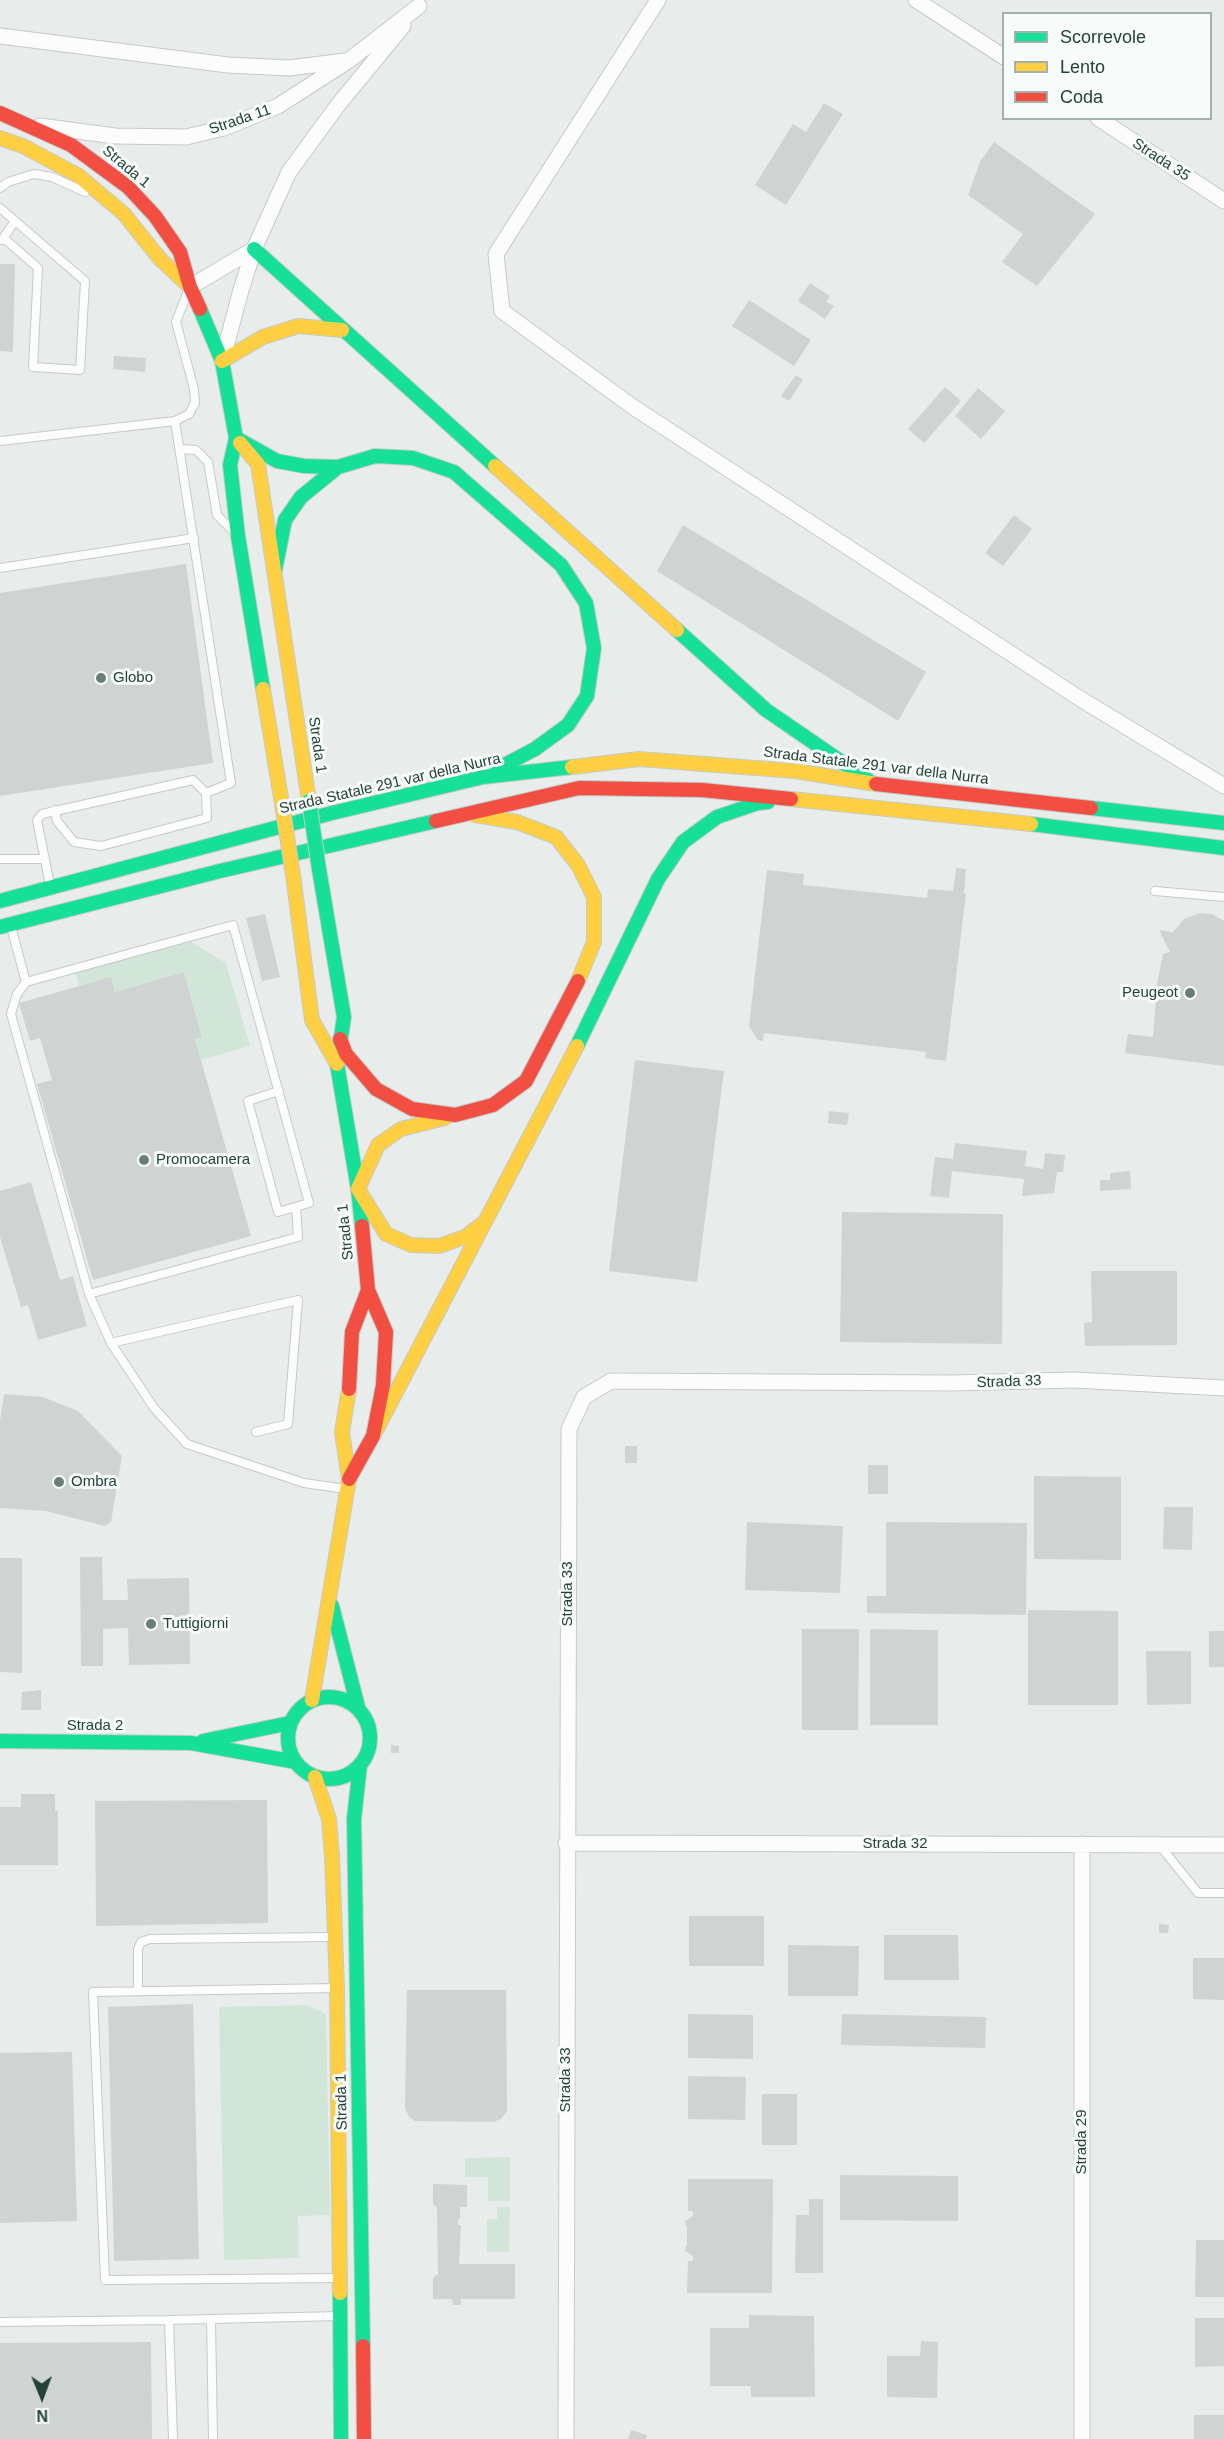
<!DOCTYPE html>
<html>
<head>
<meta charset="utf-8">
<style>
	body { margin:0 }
	#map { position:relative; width:1224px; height:2439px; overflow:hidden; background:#e8edeb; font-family:Helvetica,sans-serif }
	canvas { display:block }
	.legend { position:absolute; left:1002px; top:12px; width:210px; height:108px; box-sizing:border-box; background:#f7fbf9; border:2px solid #a3b1ad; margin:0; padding:8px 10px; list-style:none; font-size:18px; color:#24423a }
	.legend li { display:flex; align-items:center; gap:12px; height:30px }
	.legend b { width:30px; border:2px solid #a3b1ad }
	.north { position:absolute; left:12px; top:2367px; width:60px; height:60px; -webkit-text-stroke:4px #f7fbf9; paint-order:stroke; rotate:179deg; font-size:16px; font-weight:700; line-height:24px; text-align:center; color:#24423a }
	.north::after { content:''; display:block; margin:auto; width:21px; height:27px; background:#24423a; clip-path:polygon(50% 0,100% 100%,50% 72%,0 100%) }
</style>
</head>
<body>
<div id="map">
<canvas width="1224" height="2439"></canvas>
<ul class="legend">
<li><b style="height:8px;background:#16e098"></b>Scorrevole</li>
<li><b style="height:8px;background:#ffcf43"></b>Lento</li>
<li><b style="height:8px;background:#f24e42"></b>Coda</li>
</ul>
<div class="north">N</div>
</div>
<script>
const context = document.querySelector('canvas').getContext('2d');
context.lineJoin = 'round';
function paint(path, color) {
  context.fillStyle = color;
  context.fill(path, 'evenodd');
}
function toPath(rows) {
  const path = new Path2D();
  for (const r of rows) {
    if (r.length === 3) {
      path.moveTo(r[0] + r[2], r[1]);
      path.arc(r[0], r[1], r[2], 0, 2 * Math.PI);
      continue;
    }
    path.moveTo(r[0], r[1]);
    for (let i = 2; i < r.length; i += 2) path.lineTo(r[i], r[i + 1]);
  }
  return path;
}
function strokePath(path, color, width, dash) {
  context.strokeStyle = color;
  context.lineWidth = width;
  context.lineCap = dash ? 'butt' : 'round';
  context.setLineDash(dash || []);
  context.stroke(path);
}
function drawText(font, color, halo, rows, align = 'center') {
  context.font = font + ' Helvetica,sans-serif';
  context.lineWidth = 6;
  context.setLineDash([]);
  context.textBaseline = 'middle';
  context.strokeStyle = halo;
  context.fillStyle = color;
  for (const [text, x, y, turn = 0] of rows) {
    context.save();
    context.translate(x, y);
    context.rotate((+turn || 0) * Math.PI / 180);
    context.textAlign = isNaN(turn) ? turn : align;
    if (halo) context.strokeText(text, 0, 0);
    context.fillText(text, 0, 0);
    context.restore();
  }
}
const green = toPath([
	[190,941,226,963,250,1046,201,1060,195,1039,202,1036,184,972,115,992,79,986,76,973],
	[308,2005,326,2014,330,2215,298,2216,299,2258,224,2260,219,2007],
	[510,2157,510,2201,488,2201,488,2177,465,2177,465,2158],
	[497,2207,510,2207,509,2252,487,2252,487,2219,497,2219]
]);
const building = toPath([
	[824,103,843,114,786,205,755,185,793,124,806,132],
	[994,142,1095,214,1037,286,1002,262,1023,234,968,195,980,162],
	[0,264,15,264,13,352,0,351],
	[810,283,830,296,826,302,834,306,825,319,798,301],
	[749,300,811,340,794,366,732,326],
	[114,356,146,358,145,372,113,369],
	[796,375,803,380,789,401,781,396],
	[945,387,961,401,924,443,908,429],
	[978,388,1005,411,981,439,955,416],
	[1014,515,1032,529,1003,566,985,553],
	[683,525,926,672,898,721,657,571],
	[186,564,213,763,0,796,0,593],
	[956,868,966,869,964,893,966,893,946,1061,925,1058,926,1052,764,1033,763,1041,758,1040,749,1026,767,870,804,874,803,885,927,898,928,889,953,891],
	[1200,913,1212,914,1224,921,1224,1066,1125,1053,1128,1034,1153,1037,1157,984,1163,954,1170,952,1159,930,1173,932,1184,919],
	[265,914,280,977,262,981,246,918],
	[184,972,202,1037,195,1039,251,1236,93,1280,37,1084,52,1080,40,1038,30,1041,19,1003,111,977,115,992],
	[635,1060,724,1071,697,1282,609,1271],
	[829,1111,849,1113,847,1125,828,1123],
	[955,1143,1027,1151,1025,1166,1043,1169,1045,1153,1065,1155,1063,1172,1057,1172,1054,1193,1022,1196,1024,1179,952,1171,949,1198,930,1196,935,1157,953,1159],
	[1130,1171,1131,1189,1100,1191,1100,1180,1110,1180,1110,1173],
	[31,1182,60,1280,73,1276,87,1326,38,1340,28,1305,21,1307,0,1237,0,1191],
	[842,1212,1003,1214,1002,1344,840,1342],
	[1091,1271,1177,1271,1177,1345,1085,1346,1084,1323,1092,1322],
	[4,1394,43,1397,78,1411,122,1456,111,1522,105,1526,46,1511,0,1508,0,1421],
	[625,1446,637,1446,637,1463,625,1463],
	[868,1465,888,1465,888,1494,868,1494],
	[1034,1476,1121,1477,1121,1560,1034,1559],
	[1164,1507,1193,1507,1192,1550,1163,1549],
	[747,1522,843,1526,840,1593,745,1590],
	[886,1522,1027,1523,1026,1615,867,1613,867,1596,886,1596],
	[80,1557,102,1557,103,1600,128,1600,127,1579,189,1578,190,1664,129,1665,128,1628,103,1629,103,1666,81,1666],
	[0,1558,22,1558,22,1673,0,1672],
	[1028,1610,1118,1611,1118,1705,1028,1705],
	[802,1629,859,1629,858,1730,802,1730],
	[870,1629,938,1630,938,1725,870,1725],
	[1209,1631,1224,1631,1224,1667,1209,1667],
	[1146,1651,1191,1651,1191,1704,1147,1705],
	[41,1690,41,1710,21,1710,22,1692],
	[391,1745,399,1746,399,1753,391,1753],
	[21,1794,55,1794,55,1811,58,1811,58,1865,0,1865,0,1807,21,1807],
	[267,1800,268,1923,96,1926,95,1801],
	[689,1916,764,1916,764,1966,689,1966],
	[1159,1924,1169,1925,1168,1933,1159,1933],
	[884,1935,958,1935,959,1980,884,1980],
	[788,1945,859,1946,858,1996,788,1996],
	[1193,1958,1224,1958,1224,2000,1193,1999],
	[407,1990,506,1990,507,2111,501,2119,494,2122,415,2121,409,2117,405,2109],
	[193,2004,199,2259,114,2261,108,2007],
	[688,2014,753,2015,753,2059,688,2058],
	[842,2014,986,2017,985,2048,841,2045],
	[72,2052,77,2221,0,2223,0,2053],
	[688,2076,746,2077,745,2120,688,2119],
	[762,2094,797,2094,797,2145,762,2145],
	[840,2175,958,2176,958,2221,840,2220],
	[688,2179,773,2179,772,2293,687,2293,688,2261,693,2261,693,2256,684,2250,687,2244,687,2228,684,2222,693,2216,693,2211,688,2211],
	[433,2184,467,2185,467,2207,460,2207,460,2219,458,2219,458,2225,461,2225,459,2264,515,2264,515,2299,461,2299,461,2305,453,2305,452,2299,433,2299,433,2278,438,2274,437,2208,433,2204],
	[809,2199,823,2199,823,2273,795,2273,796,2215,809,2215],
	[1196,2240,1224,2240,1224,2297,1195,2297],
	[749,2315,814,2316,815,2397,751,2397,751,2386,710,2386,710,2328,749,2328],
	[1195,2318,1224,2318,1224,2366,1195,2367],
	[921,2341,938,2342,937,2398,887,2397,887,2356,920,2356],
	[151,2342,152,2439,0,2439,0,2343],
	[1194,2415,1224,2415,1224,2439,1194,2439],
	[631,2430,647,2435,646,2439,628,2439]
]);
const lane = toPath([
	[0,188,8,182,34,174,52,177,85,192],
	[0,208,85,281,80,370,33,367,38,268,6,240,0,240],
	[2,240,15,221],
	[0,441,175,421,189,414,195,403,194,389,176,322,188,291],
	[180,449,196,450,208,462,217,515,233,531],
	[0,568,194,538],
	[55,810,57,821,74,842,101,846,207,818,206,793],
	[0,859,45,859],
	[50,885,37,820,42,814,193,780,206,793,231,783,175,421],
	[1155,891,1224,897],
	[11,927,26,982,233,925,309,1203,278,1212,248,1101,279,1091],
	[26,982,17,994,11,1014,89,1294],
	[296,1207,298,1237,89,1294,111,1343,154,1408,187,1444,304,1483,346,1489],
	[111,1343,298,1300,288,1424,256,1432],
	[1161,1847,1198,1893,1224,1893],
	[336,1988,93,1992,105,2280,339,2278],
	[138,1991,138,1949,141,1942,150,1939,333,1937],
	[211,2319,213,2439],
	[0,2322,169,2320],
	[173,2439,169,2320,339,2316]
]);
const street = toPath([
	[658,0,496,254,502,311,633,407,1079,698,1224,786],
	[916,0,1004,57],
	[0,36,228,65,289,68,345,61],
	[1098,118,1224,201],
	[40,126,115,136,186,137,224,128,278,106,348,61,419,6],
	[190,287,254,249],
	[222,361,241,290,254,249,289,172,338,105,403,26],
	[566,1843,1224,1845],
	[566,2439,569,1429,584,1397,611,1381,950,1383,1074,1380,1224,1388],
	[1082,2439,1082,1844]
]);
const fast = toPath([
	[254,249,495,466],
	[200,309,222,361,236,438,230,465,238,536,263,689],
	[236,438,277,461,304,466,338,467],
	[275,570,285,520,301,497,338,467,375,456,413,458,454,472,561,565,586,603,594,648,587,696,568,725,535,749,497,769],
	[677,630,766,710,868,780],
	[1091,808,1224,823],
	[1031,824,1224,848],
	[319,869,344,1017,337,1064,358,1189,362,1226],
	[0,901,332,813,483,777,572,767],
	[0,927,220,871,436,821],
	[577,1046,658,879,683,842,717,817,758,803,768,802],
	[332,1606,358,1707],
	[329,1738,41],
	[0,1741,191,1743,296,1762],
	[203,1741,290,1723],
	[360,1765,354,1819,363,2346],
	[340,2293,341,2439]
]);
const slow = toPath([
	[0,138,23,146,79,176,124,214,160,259,190,287],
	[222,361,263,337,298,326,342,330],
	[240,443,258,464,309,801],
	[495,466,677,630],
	[263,689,283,810],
	[572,767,639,759,795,771,876,784],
	[791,799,1031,824],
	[475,815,517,822,556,837,578,865,594,897,594,942,578,981],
	[293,875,312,1020,337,1064],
	[445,1118,401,1129,378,1145,358,1189,386,1234,411,1245,439,1246,465,1237,485,1222],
	[373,1436,577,1046],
	[312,1700,349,1479,342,1432,349,1389],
	[315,1777,329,1819,332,1856,337,1988,340,2293]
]);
const jam = toPath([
	[0,113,71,145,128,187,155,216,180,252,190,287,200,309],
	[876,784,1091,808],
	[436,821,579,788,702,790,791,799],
	[340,1039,346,1054,376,1089,412,1109,455,1115,493,1105,526,1081,578,981],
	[349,1389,352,1332,368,1290],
	[349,1479,373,1436,383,1385,386,1332,368,1290,362,1226],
	[363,2346,364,2439]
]);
const fastBridge = toPath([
	[309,801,319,869]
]);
const slowBridge = toPath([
	[283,810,293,875]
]);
const markers = [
	[101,678,6,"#697e78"],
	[1190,993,6,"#697e78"],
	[144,1160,6,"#697e78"],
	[59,1482,6,"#697e78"],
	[151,1624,6,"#697e78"]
];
const streetNames = [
	["Strada 11",240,120,-19],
	["Strada 35",1161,160,33],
	["Strada 1",126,167,40],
	["Strada 1",317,745,82],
	["Strada Statale 291 var della Nurra",876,766,7],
	["Strada Statale 291 var della Nurra",390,784,-13],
	["Strada 1",346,1232,-96],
	["Strada 33",1009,1382,-2],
	["Strada 33",568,1594,-90],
	["Strada 2",95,1726],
	["Strada 32",895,1844],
	["Strada 33",566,2080,-90],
	["Strada 1",342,2102,-91],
	["Strada 29",1082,2142,-90]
];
const poiNames = [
	["Globo",113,678],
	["Peugeot",1178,993,"right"],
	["Promocamera",156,1160],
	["Ombra",71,1482],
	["Tuttigiorni",163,1624]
];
paint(green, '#d1e6d8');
paint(building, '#cfd4d2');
strokePath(lane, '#c5cac8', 10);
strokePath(street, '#c5cac8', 17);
strokePath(fast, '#c3cbc8', 16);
strokePath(slow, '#c3cbc8', 16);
strokePath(jam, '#c3cbc8', 16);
strokePath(lane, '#fcfcfc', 8);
strokePath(street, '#fcfcfc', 15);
strokePath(fast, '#16e098', 14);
strokePath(slow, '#ffcf43', 14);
strokePath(jam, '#f24e42', 14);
strokePath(fastBridge, '#c3cbc8', 16, []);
strokePath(slowBridge, '#c3cbc8', 16, []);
strokePath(fastBridge, '#16e098', 14);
strokePath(slowBridge, '#ffcf43', 14);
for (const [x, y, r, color] of markers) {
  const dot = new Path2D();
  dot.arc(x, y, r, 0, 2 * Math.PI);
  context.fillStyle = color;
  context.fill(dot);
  strokePath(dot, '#f7fbf9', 2);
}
drawText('15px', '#24423a', '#f7fbf9', streetNames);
drawText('15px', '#24423a', '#f7fbf9', poiNames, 'left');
</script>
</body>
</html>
